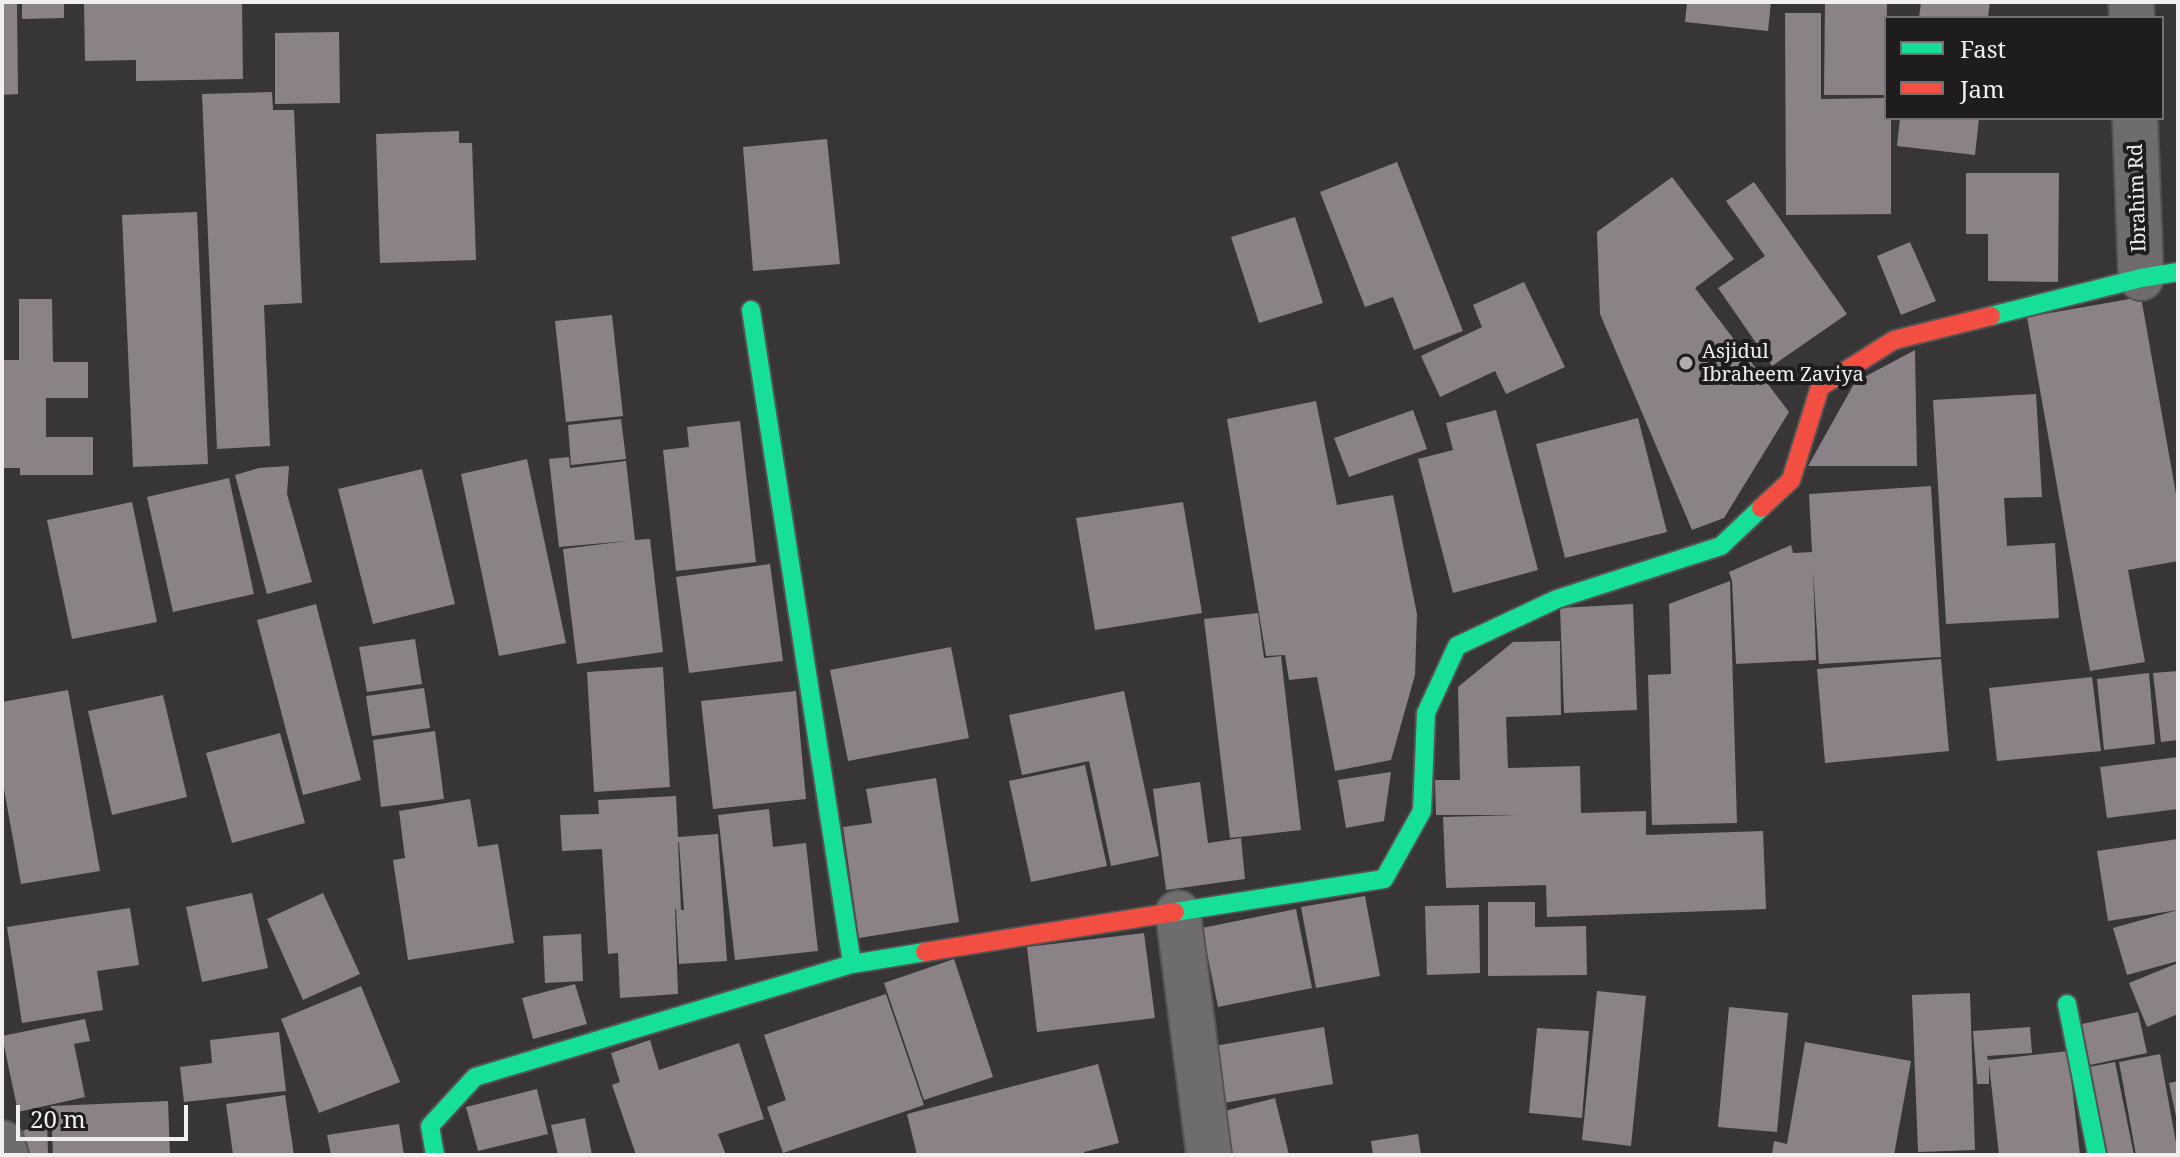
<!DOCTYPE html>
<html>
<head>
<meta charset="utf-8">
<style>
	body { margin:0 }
	#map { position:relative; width:2180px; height:1157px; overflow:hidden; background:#373536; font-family:"Noto Serif",serif }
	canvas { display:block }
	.frame { position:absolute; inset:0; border:4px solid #f1eef0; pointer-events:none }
	.legend { position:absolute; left:1884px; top:16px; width:280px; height:104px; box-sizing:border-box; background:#1e1c1d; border:2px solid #727071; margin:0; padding:10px 14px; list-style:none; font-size:24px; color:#f1eef0 }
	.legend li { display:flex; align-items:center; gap:16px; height:40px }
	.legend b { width:40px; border:2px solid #727071 }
	.scale { position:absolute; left:16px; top:1105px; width:172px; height:36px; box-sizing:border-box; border:4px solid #f1eef0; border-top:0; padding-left:10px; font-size:24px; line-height:28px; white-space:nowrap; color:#f1eef0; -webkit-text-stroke:6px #1e1c1d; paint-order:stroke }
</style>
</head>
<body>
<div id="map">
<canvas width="2180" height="1157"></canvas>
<div class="frame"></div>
<ul class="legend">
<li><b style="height:10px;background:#16e098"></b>Fast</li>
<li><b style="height:10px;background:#f24e42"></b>Jam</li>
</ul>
<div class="scale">20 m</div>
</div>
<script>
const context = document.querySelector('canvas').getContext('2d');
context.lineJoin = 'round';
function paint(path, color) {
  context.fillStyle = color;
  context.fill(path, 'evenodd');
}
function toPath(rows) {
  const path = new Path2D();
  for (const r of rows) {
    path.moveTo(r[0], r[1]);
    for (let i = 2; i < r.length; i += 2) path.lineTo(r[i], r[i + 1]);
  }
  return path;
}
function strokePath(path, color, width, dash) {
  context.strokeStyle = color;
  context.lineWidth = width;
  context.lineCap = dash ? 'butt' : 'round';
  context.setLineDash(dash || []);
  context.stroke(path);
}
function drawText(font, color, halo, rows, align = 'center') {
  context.font = font + ' "Noto Serif",serif';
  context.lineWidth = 8;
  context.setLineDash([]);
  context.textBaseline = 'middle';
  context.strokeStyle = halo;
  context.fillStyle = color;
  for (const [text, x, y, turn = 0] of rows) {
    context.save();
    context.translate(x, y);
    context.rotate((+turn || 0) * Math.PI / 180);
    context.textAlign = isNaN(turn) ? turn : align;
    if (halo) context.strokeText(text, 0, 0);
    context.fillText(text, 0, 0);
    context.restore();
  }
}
const building = toPath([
	[2,2,17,2,18,94,2,95],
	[22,2,64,2,64,18,22,19],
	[134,2,242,2,243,79,136,81,136,60,85,61,84,4],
	[1687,2,1771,2,1768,31,1685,22],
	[1825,2,1887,2,1886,95,1824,95],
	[1921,2,1990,2,1988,18,1919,18],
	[1785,13,1821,13,1821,99,1886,98,1886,118,1891,118,1891,214,1786,215],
	[339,32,340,103,275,104,275,33],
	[272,92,273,110,294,110,302,303,264,305,270,446,217,449,202,94],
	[1900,118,1979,118,1975,155,1897,146],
	[459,131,459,143,472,143,476,260,380,263,376,134],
	[827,139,840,264,753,271,743,147],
	[1397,162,1463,331,1414,350,1393,297,1365,307,1320,192],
	[1966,173,2059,173,2058,282,1988,281,1988,234,1966,234],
	[1672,177,1734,259,1695,288,1789,412,1724,518,1692,530,1600,314,1597,232],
	[1754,182,1847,314,1772,366,1718,288,1765,256,1726,201],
	[197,212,208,464,133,467,122,215],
	[1295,217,1323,303,1259,323,1231,237],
	[1910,242,1936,301,1901,315,1877,256],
	[1524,282,1565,367,1506,394,1495,371,1440,397,1421,356,1482,327,1473,305],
	[2141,297,2178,505,2178,561,2128,570,2145,662,2090,671,2027,317],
	[19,299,52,299,53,362,88,362,88,398,46,398,46,437,93,437,93,475,20,475,20,468,2,468,2,360,19,360],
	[612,315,623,416,566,422,555,321],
	[1915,350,1917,466,1808,466,1855,382],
	[2036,394,2042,497,2004,498,2007,546,2055,543,2059,618,1946,624,1933,400],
	[1316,401,1337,505,1393,495,1417,614,1415,675,1391,760,1335,771,1317,677,1289,680,1285,655,1266,656,1227,419],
	[1413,410,1427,449,1349,477,1334,438],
	[1496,410,1538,570,1453,593,1418,459,1453,450,1446,423],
	[1638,418,1667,532,1565,558,1536,444],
	[621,419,626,459,571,465,568,425],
	[740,421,756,562,676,571,663,450,689,447,687,427],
	[569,457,570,468,626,461,635,540,650,539,663,652,577,664,563,549,627,541,559,547,549,459],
	[527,459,566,643,499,656,461,474],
	[289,466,287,494,312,582,267,594,235,475,259,468],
	[422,469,455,604,373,624,338,489],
	[229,478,254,594,173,612,147,497],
	[1931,486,1941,657,1819,664,1813,570,1816,660,1736,664,1732,581,1729,572,1791,545,1793,553,1812,552,1809,494],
	[132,502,157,622,72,639,47,520],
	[1183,502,1202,613,1095,630,1076,518],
	[770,564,783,661,689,673,676,577],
	[1730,581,1737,823,1652,825,1648,675,1671,674,1669,604],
	[316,604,361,780,303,795,257,620],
	[1633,604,1637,710,1564,713,1560,608],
	[1258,613,1264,658,1281,656,1301,830,1230,838,1204,619],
	[415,639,422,684,367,692,359,647],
	[1560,641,1561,715,1506,717,1508,768,1580,766,1581,813,1646,811,1646,835,1763,831,1766,909,1547,917,1546,885,1446,888,1443,817,1517,815,1436,815,1435,780,1460,780,1458,687,1513,642],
	[951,647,969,738,848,761,830,670],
	[1941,659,1949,751,1825,763,1817,669],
	[663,667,670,787,594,792,587,672],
	[2178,671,2178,740,2161,742,2153,673],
	[2149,673,2155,744,2104,750,2097,679],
	[2092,677,2101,751,1997,761,1989,688],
	[424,688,430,728,372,736,366,696],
	[68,690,100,871,21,884,2,778,2,702],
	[796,691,806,799,713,809,701,701],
	[1124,691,1159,856,1111,866,1089,761,1022,775,1009,715],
	[163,695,187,797,112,815,88,711],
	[435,731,444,799,381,807,373,740],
	[280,733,305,823,232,843,206,753],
	[2178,757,2178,809,2107,818,2100,767],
	[1085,765,1107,866,1031,882,1009,781],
	[1391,772,1384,821,1346,828,1338,780],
	[936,778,959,922,859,938,843,827,872,823,866,789],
	[1200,782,1208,843,1241,838,1245,879,1166,890,1153,789],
	[676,796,678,837,718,834,727,961,679,964,676,909,675,909,678,994,620,998,618,953,608,954,602,849,562,851,560,815,599,814,598,800],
	[678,842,679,842,684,910,681,910],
	[470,799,478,847,498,844,514,943,408,960,393,860,405,858,399,811],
	[769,809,773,847,806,843,818,951,735,960,718,815],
	[2178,839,2178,910,2108,921,2097,851],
	[252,893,268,968,202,982,186,907],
	[323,893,360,974,303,1000,267,919],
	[1365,896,1380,976,1316,988,1301,907],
	[1488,902,1535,902,1535,927,1586,926,1587,975,1488,976],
	[1479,905,1480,973,1427,975,1425,906],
	[130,908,139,965,97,971,103,1010,22,1023,7,927],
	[1296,909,1312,988,1218,1007,1202,928],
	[2178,910,2178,961,2127,975,2113,928],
	[1144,933,1155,1018,1037,1032,1027,947],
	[581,934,583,981,545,983,543,936],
	[954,959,993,1077,924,1100,884,983],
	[2178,963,2178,1014,2147,1027,2129,983],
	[575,984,587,1024,533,1039,522,998],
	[361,986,400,1082,319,1113,281,1019],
	[1597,991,1646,996,1631,1146,1582,1140],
	[1970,993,1975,1150,1918,1152,1912,995],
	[886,994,924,1105,783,1153,767,1107,786,1100,764,1035],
	[1729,1007,1788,1013,1777,1132,1718,1127],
	[2138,1012,2147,1053,2090,1065,2082,1024],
	[85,1019,90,1041,74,1044,85,1097,18,1112,2,1036],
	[1324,1027,1333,1084,1212,1105,1203,1048],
	[2030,1027,2032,1053,1987,1056,1988,1060,2068,1051,2080,1155,1999,1155,1989,1064,1989,1084,1977,1084,1973,1031],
	[1537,1028,1589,1031,1582,1118,1529,1113],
	[279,1032,286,1091,184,1102,180,1067,212,1063,210,1040],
	[650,1040,659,1070,739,1043,764,1119,718,1134,726,1155,636,1155,612,1085,620,1082,611,1053],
	[1805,1042,1911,1061,1894,1155,1772,1155,1774,1141,1787,1144],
	[2160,1054,2178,1154,2136,1155,2119,1062],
	[2115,1062,2134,1155,2107,1155,2089,1067],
	[1098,1064,1119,1143,1084,1152,1085,1155,917,1155,907,1114],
	[2178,1081,2178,1121,2177,1121,2169,1083],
	[537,1089,548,1134,478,1151,466,1107],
	[285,1095,294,1155,233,1155,226,1104],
	[1275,1098,1289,1155,1231,1155,1221,1112],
	[168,1101,170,1155,53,1155,51,1106],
	[585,1118,592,1155,558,1155,551,1125],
	[47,1122,48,1155,17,1155,9,1136],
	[399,1124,404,1155,331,1155,327,1135],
	[1418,1134,1421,1155,1373,1155,1371,1141]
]);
const street = toPath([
	[2131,2,2132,18],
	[2135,118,2141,278],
	[1178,913,1209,1155],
	[2,1143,6,1155]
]);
const fast = toPath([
	[751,310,852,964],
	[1991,316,2141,278,2178,272],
	[1175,912,1384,879,1422,811,1426,713,1457,646,1557,599,1721,546,1761,508],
	[2067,1004,2097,1155],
	[435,1155,430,1126,475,1077,852,964,925,952]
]);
const jam = toPath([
	[1761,508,1791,480,1820,387,1894,340,1991,316],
	[925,952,1175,912]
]);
const markers = [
	[1686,363,8,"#b0adaf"]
];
const streetNames = [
	["Ibrahim Rd",2138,198,-92]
];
const poiNames = [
	["Asjidul",1702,352],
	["Ibraheem Zaviya",1702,375]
];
paint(building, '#8b8287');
strokePath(street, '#555354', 48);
strokePath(fast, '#555354', 22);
strokePath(jam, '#555354', 22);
strokePath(street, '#6e6c6d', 44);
strokePath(fast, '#16e098', 18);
strokePath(jam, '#f24e42', 18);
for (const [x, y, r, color] of markers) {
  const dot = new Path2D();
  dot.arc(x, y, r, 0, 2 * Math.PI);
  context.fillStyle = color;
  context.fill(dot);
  strokePath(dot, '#1e1c1d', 3);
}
drawText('20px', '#f1eef0', '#1e1c1d', streetNames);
drawText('20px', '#f1eef0', '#1e1c1d', poiNames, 'left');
</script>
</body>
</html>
